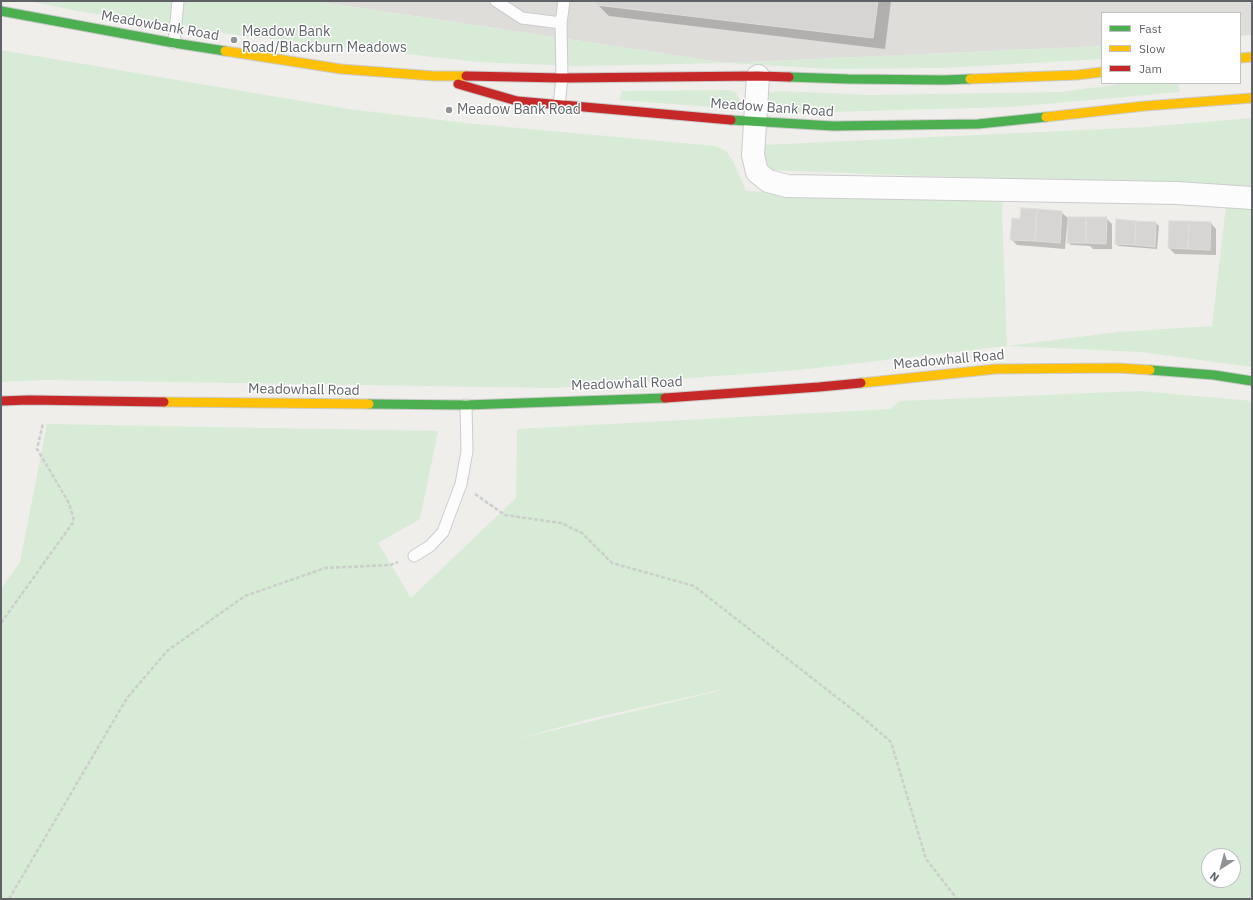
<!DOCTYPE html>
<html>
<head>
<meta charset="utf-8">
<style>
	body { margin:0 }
	#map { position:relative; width:1253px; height:900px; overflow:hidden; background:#efeeea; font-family:"IBM Plex Sans",sans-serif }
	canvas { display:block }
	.frame { position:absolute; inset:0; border:2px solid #5f6368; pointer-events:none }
	.legend { position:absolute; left:1101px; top:12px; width:140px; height:72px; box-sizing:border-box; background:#fff; border:1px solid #bfc1c3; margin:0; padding:5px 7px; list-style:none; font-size:12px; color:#5f6368 }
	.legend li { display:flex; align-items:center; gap:8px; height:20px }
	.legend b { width:20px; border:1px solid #bfc1c3 }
	.north { position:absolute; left:1201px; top:848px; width:40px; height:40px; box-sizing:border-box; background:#fff; border:1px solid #bfc1c3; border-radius:50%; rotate:216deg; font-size:11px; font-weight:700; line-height:16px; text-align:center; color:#5f6368 }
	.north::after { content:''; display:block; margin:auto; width:14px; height:18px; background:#919496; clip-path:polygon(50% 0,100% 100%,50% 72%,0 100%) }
</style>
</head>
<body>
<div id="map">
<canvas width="1253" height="900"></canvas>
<div class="frame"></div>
<ul class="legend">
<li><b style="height:5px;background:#4caf50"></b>Fast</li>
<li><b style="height:5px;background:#ffc107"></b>Slow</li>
<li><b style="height:5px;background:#c62828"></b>Jam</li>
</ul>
<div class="north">N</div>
</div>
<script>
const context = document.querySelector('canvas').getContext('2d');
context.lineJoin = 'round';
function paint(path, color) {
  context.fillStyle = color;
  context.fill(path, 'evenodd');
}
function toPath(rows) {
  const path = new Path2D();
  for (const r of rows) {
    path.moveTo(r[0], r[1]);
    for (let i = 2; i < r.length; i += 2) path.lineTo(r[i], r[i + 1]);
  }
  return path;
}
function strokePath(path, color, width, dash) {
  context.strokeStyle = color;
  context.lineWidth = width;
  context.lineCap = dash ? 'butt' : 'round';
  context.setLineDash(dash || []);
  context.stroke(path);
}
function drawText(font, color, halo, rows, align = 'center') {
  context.font = font + ' "IBM Plex Sans",sans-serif';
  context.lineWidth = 3;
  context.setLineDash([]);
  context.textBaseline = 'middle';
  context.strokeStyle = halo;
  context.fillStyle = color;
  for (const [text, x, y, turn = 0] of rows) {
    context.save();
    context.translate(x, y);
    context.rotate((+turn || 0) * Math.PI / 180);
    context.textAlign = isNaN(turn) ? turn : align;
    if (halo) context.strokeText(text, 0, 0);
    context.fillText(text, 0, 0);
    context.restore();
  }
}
const industrial = toPath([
	[314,1,1252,1,1252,35,1240,36,1240,13,1102,13,1102,46,727,63]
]);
const green = toPath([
	[29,1,314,1,727,63,1102,46,1102,59,943,68,832,69,727,63,575,66,478,62,245,36,77,11],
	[1,50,348,109,475,124,715,146,726,151,733,161,746,191,862,197,1003,200,1002,212,1007,346,1118,332,1212,326,1226,206,1252,207,1252,367,1141,352,1007,346,799,370,553,388,46,380,1,382],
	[1129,83,1178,83,1180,92,1011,107,828,112,774,113,767,108,766,101,769,93,779,91,869,95,1060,92],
	[728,90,735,92,740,100,736,106,725,108,619,100,622,91],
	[1252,118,1252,193,1006,179,768,170,763,145,1147,127],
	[1140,391,1252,401,1252,899,1,899,1,589,20,562,47,424,438,431,420,519,378,543,411,598,516,498,517,429,890,409,900,401],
	[719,690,719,691,517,739,589,719],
	[1209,856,1233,856,1233,880,1209,880]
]);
const shadow = toPath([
	[597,1,891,1,885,49,609,16,597,4],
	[1061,212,1069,219,1106,218,1112,224,1112,249,1093,249,1090,246,1071,245,1068,242,1068,226,1067,226,1065,249,1017,245,1011,239,1021,220],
	[1156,223,1159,226,1157,249,1118,246,1116,244],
	[1211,223,1216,229,1216,255,1175,254,1169,248]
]);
const building = toPath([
	[596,1,878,1,873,38,596,5,596,1],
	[1021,208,1037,209,1035,241,1010,240,1012,218,1020,219,1021,208],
	[1037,209,1062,211,1060,243,1035,241,1037,209],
	[1068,217,1086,217,1086,243,1067,243,1068,217],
	[1086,217,1107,217,1106,244,1086,243,1086,217],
	[1116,219,1136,221,1135,245,1115,244,1116,219],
	[1136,221,1156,222,1155,247,1135,245,1136,221],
	[1169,221,1189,221,1188,249,1168,248,1169,221],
	[1189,221,1211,222,1210,250,1188,249,1189,221]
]);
const path = toPath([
	[475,494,505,515,561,523,582,533,612,563,694,586,862,717,891,742,926,859,957,899],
	[1,623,74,521,69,503,37,449,43,423],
	[9,899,127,698,167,651,245,596,325,568,390,565,398,562]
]);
const lane = toPath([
	[496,1,522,18,561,23],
	[174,43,178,1],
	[559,105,562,78,561,23,564,1],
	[414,556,430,546,443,532,461,484,467,451,466,405]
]);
const street = toPath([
	[758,76,753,155,757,172,768,181,787,186,1177,193,1252,198]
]);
const fast = toPath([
	[1,11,174,43,225,51],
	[789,77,848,79,944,80,970,79],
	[731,120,833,126,978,124,1046,117],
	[1150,370,1214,375,1252,381],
	[369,404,466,405,665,398]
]);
const slow = toPath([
	[225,51,341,69,434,76,466,76],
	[1240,58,1252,57],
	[970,79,1077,75,1102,72],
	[1046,117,1145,106,1252,98],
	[861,383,996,369,1118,368,1150,370],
	[164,402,369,404]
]);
const jam = toPath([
	[466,76,562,78,758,76,789,77],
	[458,84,517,101,731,120],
	[665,398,819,387,861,383],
	[1,401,29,400,164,402]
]);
const markers = [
	[234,40,4,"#919496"],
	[449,110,4,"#919496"]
];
const streetNames = [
	["Meadowbank Road",160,26,10],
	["Meadow Bank Road",772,108,4],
	["Meadowhall Road",949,360,-5],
	["Meadowhall Road",627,384,-2],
	["Meadowhall Road",304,390,1]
];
const poiNames = [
	["Meadow Bank",242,32],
	["Road/Blackburn Meadows",242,48],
	["Meadow Bank Road",457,110]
];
paint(industrial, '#dfddda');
paint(green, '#d8ebd6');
paint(shadow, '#0003');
paint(building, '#d6d5d3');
strokePath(building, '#deddd9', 1);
strokePath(lane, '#cbcccc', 13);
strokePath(street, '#cbcccc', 24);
strokePath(fast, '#cacacb', 11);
strokePath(slow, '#cacacb', 11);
strokePath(jam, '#cacacb', 11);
strokePath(path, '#cacfcc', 2.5, [4, 2]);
strokePath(lane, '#fdfcfc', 11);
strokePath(street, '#fdfcfc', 22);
strokePath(fast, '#4caf50', 9);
strokePath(slow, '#ffc107', 9);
strokePath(jam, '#c62828', 9);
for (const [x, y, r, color] of markers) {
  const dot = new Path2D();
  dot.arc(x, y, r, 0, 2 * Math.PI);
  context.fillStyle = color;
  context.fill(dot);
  strokePath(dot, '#fff', 1.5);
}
drawText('14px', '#5f6368', '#fff', streetNames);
drawText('14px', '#5f6368', '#fff', poiNames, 'left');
</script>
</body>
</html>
